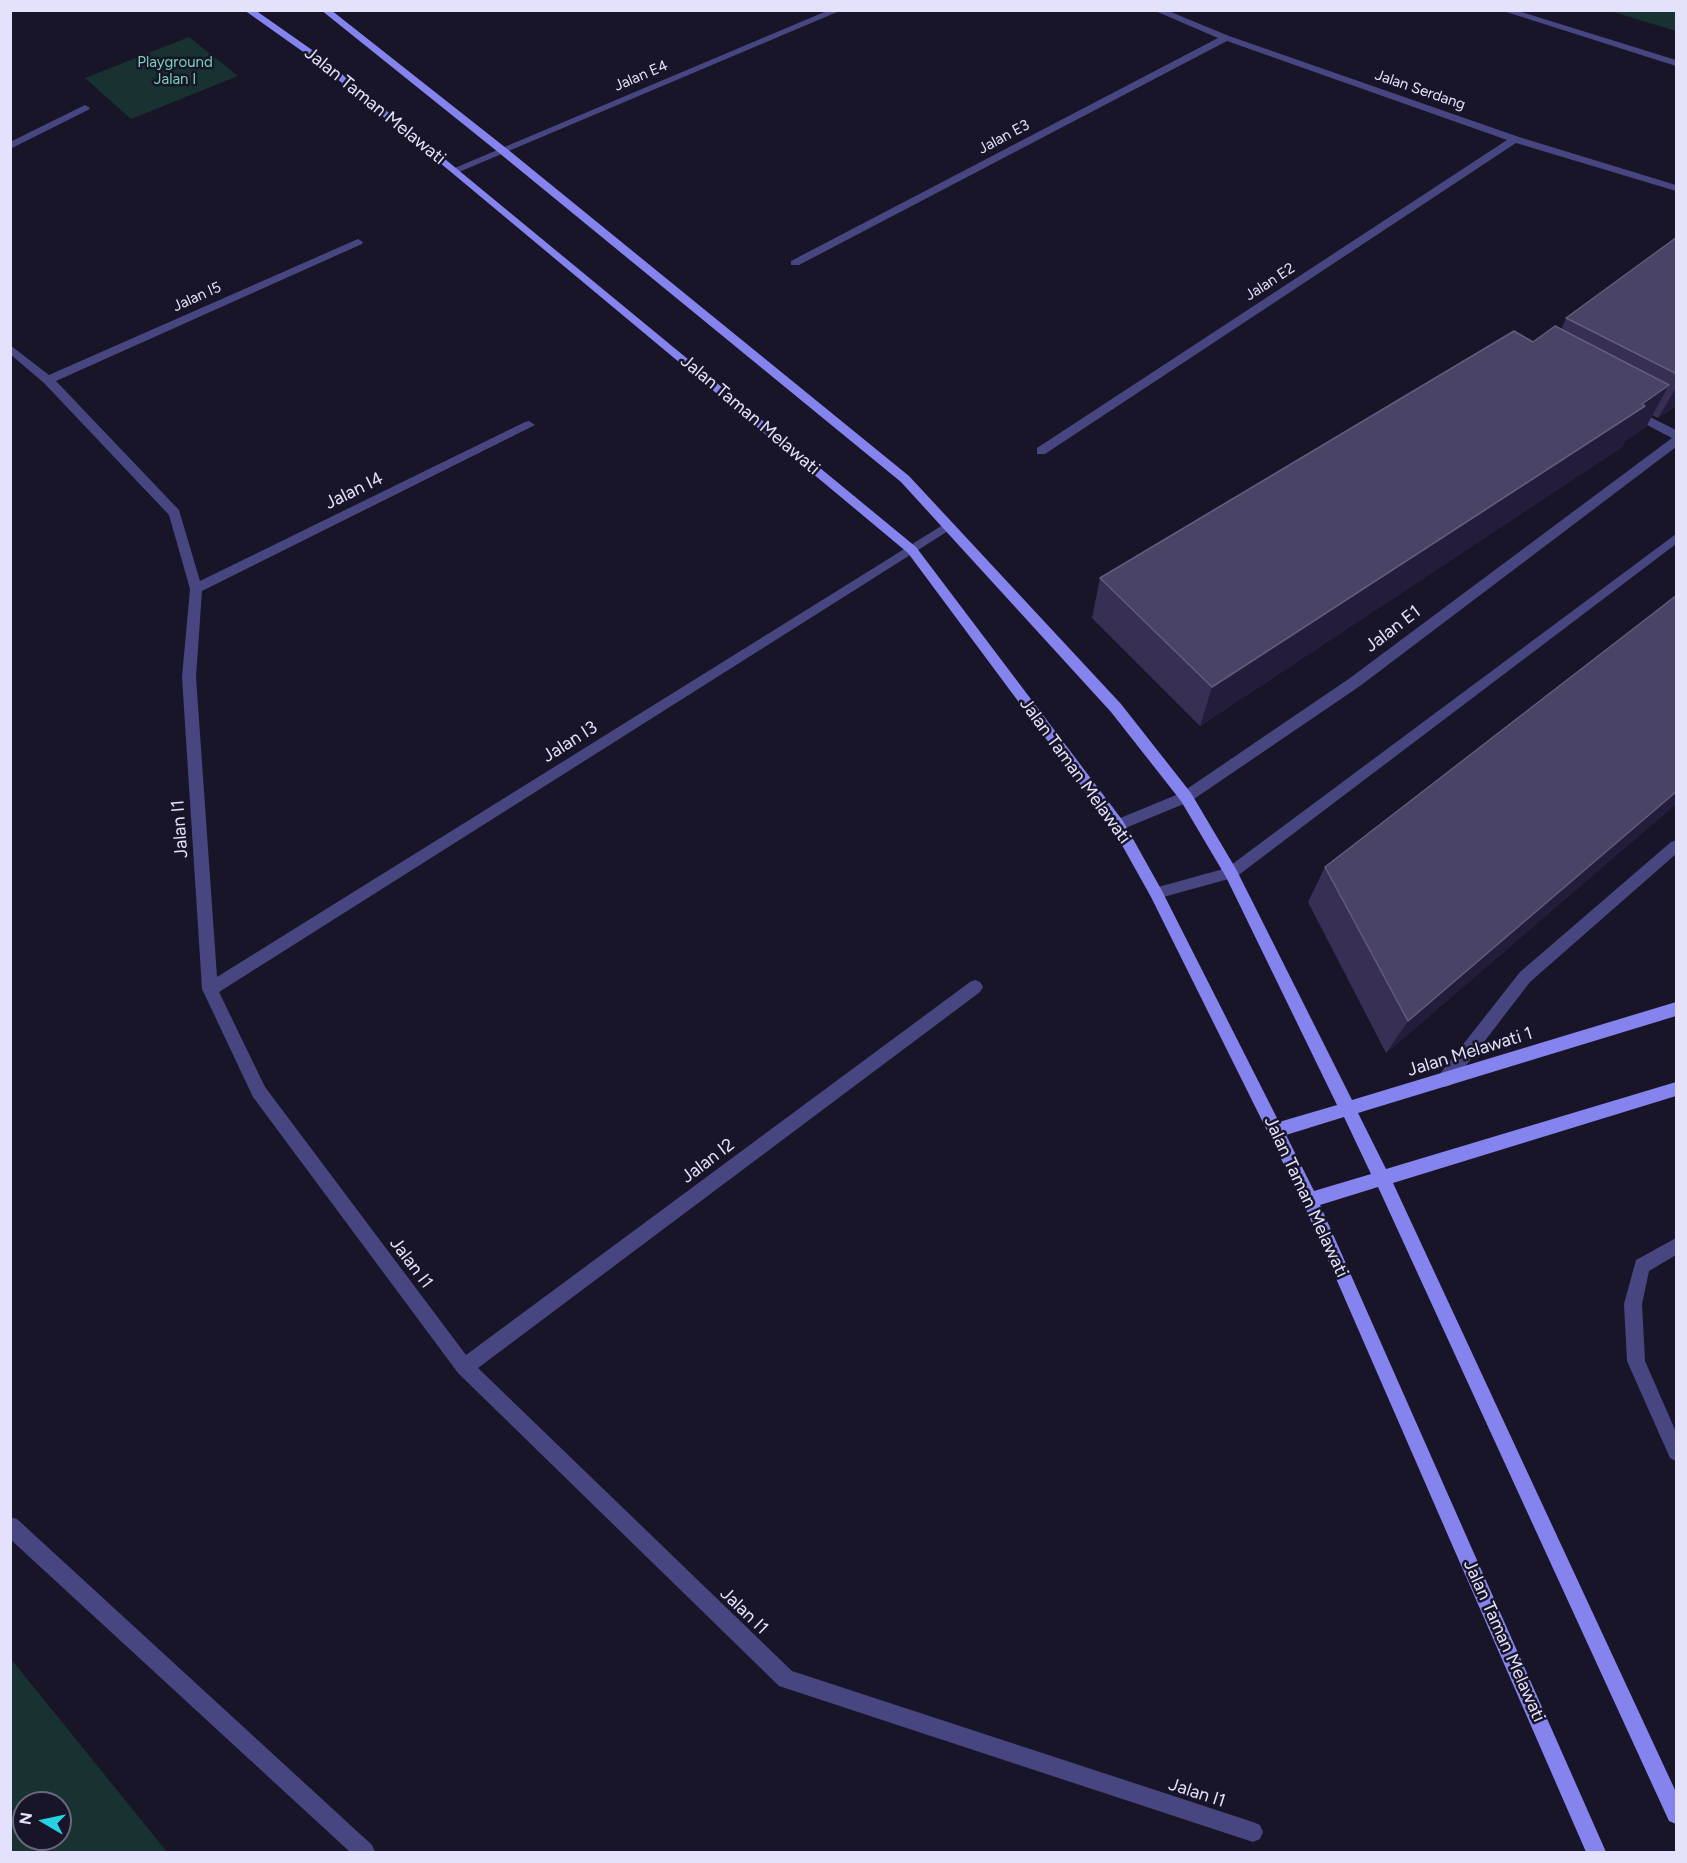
<!DOCTYPE html>
<html>
<head>
<meta charset="utf-8">
<style>
	body { margin:0 }
	#map { position:relative; width:1687px; height:1863px; overflow:hidden; background:#181529; font-family:Figtree,sans-serif }
	canvas { display:block }
	.frame { position:absolute; inset:0; border:12px solid #e3e1fb; pointer-events:none }
	.north { position:absolute; left:12px; top:1791px; width:60px; height:60px; box-sizing:border-box; background:#181529; border:2px solid #69677d; border-radius:50%; rotate:279deg; font-size:16px; font-weight:700; line-height:24px; text-align:center; color:#e3e1fb }
	.north::after { content:''; display:block; margin:auto; width:21px; height:27px; background:#26d2e1; clip-path:polygon(50% 0,100% 100%,50% 72%,0 100%) }
</style>
</head>
<body>
<div id="map">
<canvas width="1687" height="1863"></canvas>
<div class="frame"></div>
<div class="north">N</div>
</div>
<script>
const context = document.querySelector('canvas').getContext('2d');
context.lineJoin = 'round';
function paint(path, color) {
  context.fillStyle = color;
  context.fill(path, 'evenodd');
}
function toPath(rows) {
  const path = new Path2D();
  for (const r of rows) {
    path.moveTo(r[0], r[1]);
    for (let i = 2; i < r.length; i += 2) path.lineTo(r[i], r[i + 1]);
  }
  return path;
}
function strokePath(path, color, width, dash) {
  context.strokeStyle = color;
  context.lineWidth = width;
  context.lineCap = dash ? 'butt' : 'round';
  context.setLineDash(dash || []);
  context.stroke(path);
}
function drawText(font, color, halo, rows, align = 'center') {
  context.font = font + ' Figtree,sans-serif';
  context.lineWidth = 5;
  context.setLineDash([]);
  context.textBaseline = 'middle';
  context.strokeStyle = halo;
  context.fillStyle = color;
  for (const [text, x, y, turn = 0] of rows) {
    context.save();
    context.translate(x, y);
    context.rotate((+turn || 0) * Math.PI / 180);
    context.textAlign = isNaN(turn) ? turn : align;
    if (halo) context.strokeText(text, 0, 0);
    context.fillText(text, 0, 0);
    context.restore();
  }
}
const green = toPath([
	[1610,11,1676,11,1676,31],
	[189,37,238,76,131,119,85,78],
	[10,1659,11,1659,167,1852,11,1852],
	[24,1803,60,1803,60,1839,24,1839]
]);
const lane = toPath([
	[85,105,90,108,88,110,10,149,10,142,85,105],
	[1632,408,1676,430,1676,447,1360,686,1191,801,1123,829,1113,829,1111,825,1113,821,1181,793,1350,678,1672,438,1628,415,1628,409,1632,408],
	[1676,534,1676,544,1236,877,1156,899,1151,897,1149,893,1151,889,1227,868,1676,534],
	[1676,840,1676,854,1530,982,1451,1085,1445,1087,1439,1085,1437,1080,1439,1075,1520,972,1671,842,1676,840],
	[1676,1238,1676,1255,1649,1271,1642,1304,1645,1361,1676,1432,1676,1461,1670,1458,1627,1361,1624,1304,1636,1260,1676,1238]
]);
const street = toPath([
	[829,10,842,10,459,172,450,170,829,10],
	[1153,10,1166,10,1229,36,1519,137,1676,185,1676,191,1516,143,1045,454,1037,454,1037,448,1507,140,1227,41,799,265,791,265,791,261,1218,38,1153,10],
	[1500,10,1515,10,1676,60,1676,66,1500,10],
	[358,239,363,242,362,244,56,381,179,510,200,581,525,422,529,421,535,425,202,591,196,677,217,977,946,523,950,522,956,526,219,992,265,1087,466,1355,970,982,975,980,980,982,983,987,980,992,478,1368,792,1671,1253,1822,1260,1825,1263,1832,1260,1839,1253,1842,779,1686,458,1373,253,1097,202,989,182,677,190,589,169,515,44,383,10,354,10,345,49,375,358,239],
	[10,1517,17,1519,372,1845,375,1852,350,1852,10,1539,10,1517]
]);
const secondary = toPath([
	[244,10,255,10,315,52,916,547,1123,821,1161,889,1279,1122,1337,1105,1226,877,1181,801,1111,712,901,482,498,152,321,10,331,10,506,148,909,476,1121,704,1191,793,1236,869,1352,1100,1676,1002,1676,1016,1358,1113,1386,1169,1676,1082,1676,1096,1393,1183,1676,1792,1676,1824,1669,1821,1378,1187,1320,1205,1606,1852,1586,1852,1304,1205,1151,897,1113,829,908,553,451,172,309,56,244,10],
	[1344,1117,1371,1174,1314,1191,1286,1135,1344,1117]
]);
const wall = toPath([
	[1677,237,1677,405,1658,418,1652,415,1646,427,1626,440,1622,447,1200,726,1092,618,1100,578,1561,330,1566,318],
	[1677,595,1677,803,1386,1053,1308,902,1325,867]
]);
const shadedWall = toPath([
	[1669,385,1646,427,1626,440,1622,447,1200,726,1212,687],
	[1677,386,1677,405,1658,418],
	[1677,791,1677,803,1386,1053,1408,1021]
]);
const building = toPath([
	[1677,237,1677,374,1566,318,1677,237],
	[1555,326,1669,385,1642,404,1645,406,1212,687,1100,578,1514,331,1533,342,1555,326],
	[1677,595,1677,791,1408,1021,1325,867,1677,595]
]);
const farParknames = [
	["Playground",175,63],
	["Jalan I",175,80]
];
const farStreetnames = [
	["Jalan E4",641,76,-23],
	["Jalan Serdang",1420,90,19],
	["Jalan E3",1004,137,-28],
	["Jalan E2",1270,282,-33],
	["Jalan I5",197,297,-24]
];
const streetNames = [
	["Jalan Taman Melawati",375,106,39],
	["Jalan Taman Melawati",750,415,40],
	["Jalan I4",354,491,-26],
	["Jalan E1",1393,629,-37],
	["Jalan I3",570,742,-32],
	["Jalan Taman Melawati",1075,771,54],
	["Jalan I1",180,829,-94],
	["Jalan Melawati 1",1470,1052,-17],
	["Jalan I2",708,1161,-37],
	["Jalan Taman Melawati",1306,1197,65],
	["Jalan I1",411,1263,53],
	["Jalan I1",744,1611,44],
	["Jalan Taman Melawati",1504,1641,66],
	["Jalan I1",1197,1793,18]
];
paint(green, '#183231');
paint(lane, '#474681');
paint(street, '#474681');
paint(secondary, '#8584ee');
paint(wall, '#373054');
paint(shadedWall, '#231d3b');
paint(building, '#494366');
strokePath(building, '#625c7d', 1.5);
drawText('15px', '#75d2b9', '#181529', farParknames);
drawText('15px', '#e3e1fb', '#181529', farStreetnames);
drawText('18px', '#e3e1fb', '#181529', streetNames);
</script>
</body>
</html>
